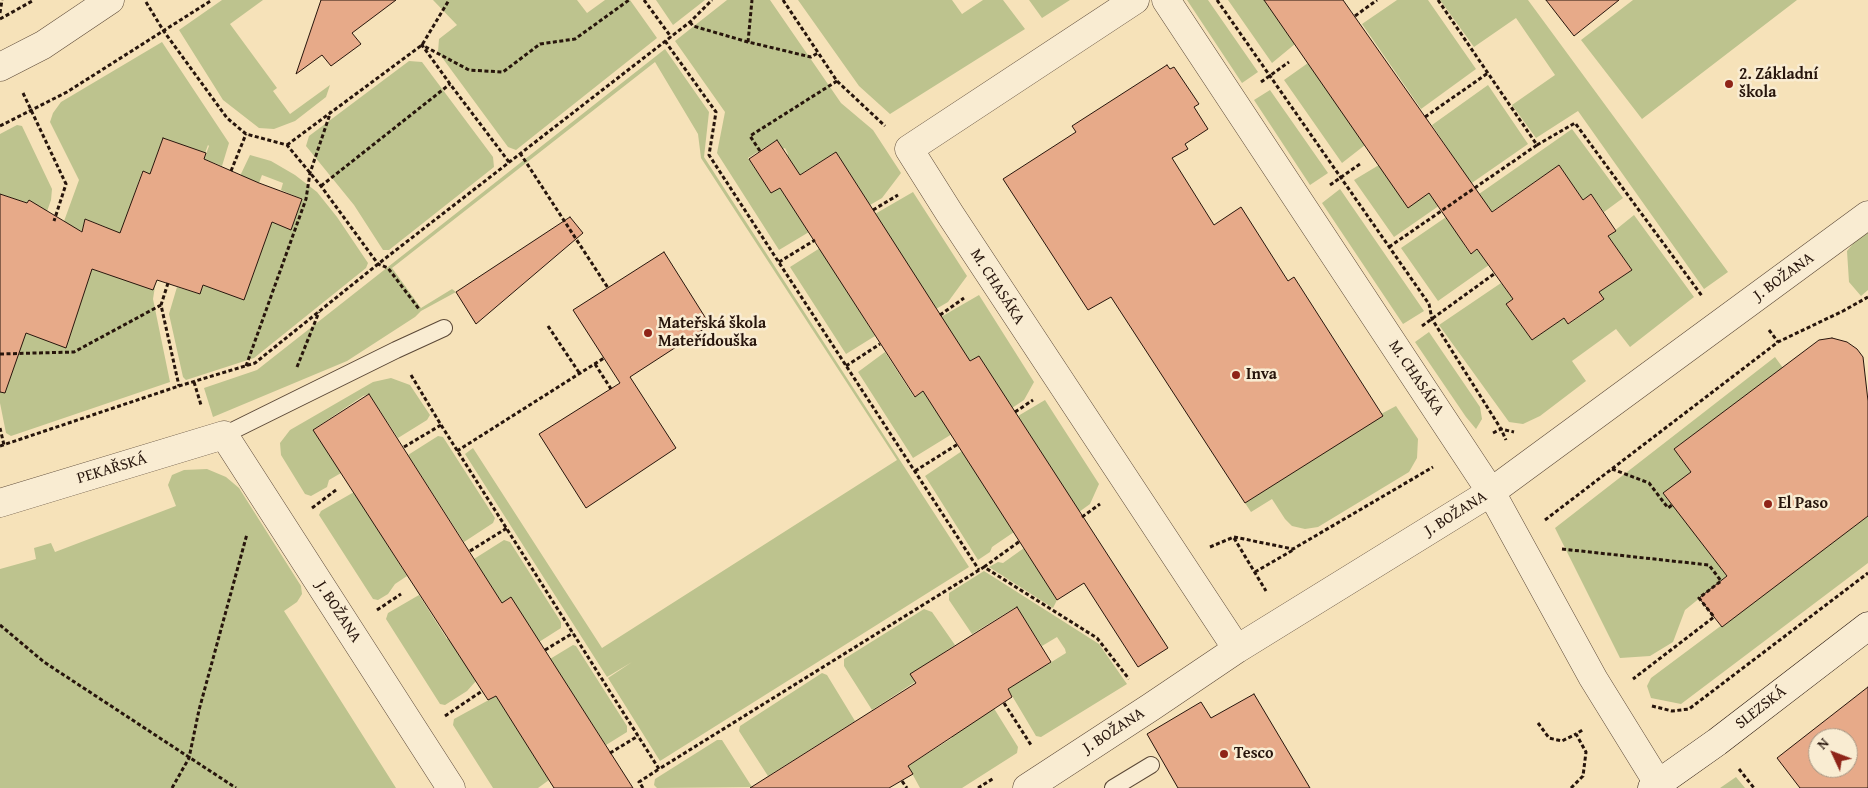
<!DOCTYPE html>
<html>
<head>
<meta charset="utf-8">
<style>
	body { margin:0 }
	#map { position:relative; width:1868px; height:788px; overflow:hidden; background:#f6e2b9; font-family:"Gentium Book Plus",serif }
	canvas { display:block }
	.north { position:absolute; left:1808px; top:728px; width:50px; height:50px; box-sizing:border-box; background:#f9ecd2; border:1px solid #a59683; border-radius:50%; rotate:313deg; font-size:14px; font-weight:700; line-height:20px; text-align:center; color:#27150c }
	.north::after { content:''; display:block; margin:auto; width:18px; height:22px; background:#8f2418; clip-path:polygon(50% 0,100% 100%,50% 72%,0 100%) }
</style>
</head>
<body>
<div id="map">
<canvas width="1868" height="788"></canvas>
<div class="north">N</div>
</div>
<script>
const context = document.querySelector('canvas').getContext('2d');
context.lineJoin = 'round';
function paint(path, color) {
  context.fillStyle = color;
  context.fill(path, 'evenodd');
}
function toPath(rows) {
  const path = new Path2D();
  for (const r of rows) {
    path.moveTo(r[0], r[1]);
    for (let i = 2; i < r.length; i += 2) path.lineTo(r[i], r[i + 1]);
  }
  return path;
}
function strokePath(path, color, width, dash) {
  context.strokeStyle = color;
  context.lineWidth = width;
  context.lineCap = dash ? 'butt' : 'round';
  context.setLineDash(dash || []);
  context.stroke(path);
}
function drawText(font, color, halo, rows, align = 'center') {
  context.font = font + ' "Gentium Book Plus",serif';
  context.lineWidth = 5;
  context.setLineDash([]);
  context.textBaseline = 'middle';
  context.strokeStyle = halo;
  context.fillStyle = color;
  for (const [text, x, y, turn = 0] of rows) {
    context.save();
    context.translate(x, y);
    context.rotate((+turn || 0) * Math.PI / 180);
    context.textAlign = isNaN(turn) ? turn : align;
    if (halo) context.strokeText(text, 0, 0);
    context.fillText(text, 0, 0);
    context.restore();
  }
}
const green = toPath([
	[222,0,263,0,230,24,277,88,273,91,290,114,330,85,326,97,295,121,274,129,259,128,223,100,179,30],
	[433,0,577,0,587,13,605,0,630,0,657,38,516,150,508,147,438,52,439,39,457,25],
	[656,0,705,0,673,25],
	[727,0,770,0,841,103,873,130,901,173,882,198,870,205,836,152,799,175,787,155,788,154,785,148,783,149,777,140,748,158,771,193,780,188,809,232,779,250,717,153,725,112,675,41],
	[798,0,952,0,962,14,983,0,1003,0,1025,29,890,114,859,86],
	[1029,0,1070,0,1042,18],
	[1187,0,1208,0,1258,72,1242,83],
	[1228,0,1272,0,1267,4,1295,44,1272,63],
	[1397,0,1428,0,1476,69,1421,109,1362,24],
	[1440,0,1528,0,1728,272,1704,289,1578,111,1536,138,1512,105,1555,75,1516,18,1474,47],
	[1633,0,1797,0,1642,119,1581,40],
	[162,42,229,143,222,166,204,159,209,146,208,145,205,153,163,138,150,174,142,172,128,212,125,243,103,235,106,227,85,219,82,231,63,224,79,180,50,122,53,113,61,102],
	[665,49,709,112,704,157,969,567,660,761,608,678,632,662,607,677,465,454,473,448,602,648,897,460,701,158,698,134,655,62,392,268,421,308,452,289,456,292,421,311,415,317,347,361,213,417,204,388,257,370],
	[409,61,422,62,493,157,494,167,389,250,383,250,354,205,306,146,309,136],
	[1308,63,1365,145,1342,163,1284,80],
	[1488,85,1528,144,1394,237,1354,180,1379,165,1408,207,1462,170,1432,125],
	[1270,90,1328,173,1310,185,1254,100],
	[17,125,22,126,52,189,51,200,45,217,29,200,27,203,0,194,0,134],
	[1572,129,1623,198,1604,212,1591,194,1583,200,1559,165,1491,212,1479,194],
	[250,155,271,161,295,175,317,192,337,217,368,263,366,268,254,358,186,380,183,377,169,314,177,287,200,294,203,285,244,299,272,222,291,229,302,199,281,190,283,183,262,175,259,183,240,176],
	[1340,189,1424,311,1403,324,1322,203],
	[913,192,967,276,948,302,936,309,875,214],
	[1452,213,1458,235,1470,254,1478,249,1489,265,1438,301,1401,248],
	[1634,215,1694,297,1630,347,1616,329,1572,361,1586,381,1540,416,1523,424,1509,422,1439,325,1501,283,1513,299,1506,304,1532,340,1564,318,1569,324,1604,299,1599,292,1632,270,1608,236],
	[1868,229,1868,290,1861,296,1849,282,1847,251,1861,234],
	[820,248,875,336,846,354,790,267],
	[119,253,156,280,153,299,170,382,11,436,6,433,0,403,0,340,26,333,66,347,92,269,112,276],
	[979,295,1034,382,1024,400,1012,408,979,356,969,361,941,317],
	[1429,332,1480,407,1482,419,1476,429,1466,417,1415,342],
	[885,352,914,397,923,391,952,434,913,458,858,372],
	[1775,357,1783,368,1674,449,1691,472,1727,576,1685,610,1673,642,1650,656,1620,658,1555,528],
	[391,378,410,385,430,415,427,420,398,438,369,394,363,396,314,429,341,473,329,480,327,487,311,496,305,494,281,455,280,443,290,430,373,382],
	[1045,400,1099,484,1090,504,1079,512,1018,416],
	[1396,406,1418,439,1417,458,1409,472,1318,527,1305,529,1292,526,1285,519,1272,499,1251,512,1245,503,1382,416,1381,414],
	[438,436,443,437,495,518,493,523,464,542,408,455],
	[962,451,1014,532,992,547,990,552,978,560,925,476],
	[207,469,226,477,239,488,301,586,302,594,297,602,284,611,396,788,0,788,0,569,36,559,34,548,51,543,55,552,176,506,168,485,172,475,184,470],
	[354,492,407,576,395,584,388,594,378,600,373,599,319,515,321,511],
	[1868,516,1868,563,1681,704,1651,698,1647,686,1651,678],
	[504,540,510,542,561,622,561,628,539,642,511,598,502,603,474,559],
	[1024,548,1057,600,1053,608,989,567,998,562,1003,563],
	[984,571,1099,644,1127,684,1041,737,1036,736,1008,689,1066,653,1065,649,1057,637,1042,646,1016,607,972,634,949,600,949,593],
	[419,595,447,639,456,634,476,681,467,691,445,705,440,704,386,619,388,613],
	[924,609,932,612,955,645,911,674,915,682,872,710,844,666,844,659],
	[573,645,576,646,627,726,627,732,606,745,550,659],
	[822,673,827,675,855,721,768,776,739,731,740,726],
	[496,696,549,780,538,788,493,788,453,725,454,719],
	[990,702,1018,747,1017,753,962,788,920,788,908,766,952,738,947,729],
	[717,740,722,740,752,787,657,788,654,785,655,779],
	[1736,777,1745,788,1720,788]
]);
const building = toPath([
	[321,0,396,0,352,33,361,44,331,66,322,55,296,74,321,0],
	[1264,0,1343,0,1492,212,1559,165,1583,200,1591,194,1616,231,1608,236,1632,270,1599,292,1604,299,1568,324,1564,318,1532,340,1506,304,1513,299,1477,249,1471,254,1429,193,1408,208,1264,0],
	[1546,0,1619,0,1574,36,1546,0],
	[1167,65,1170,69,1174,67,1199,104,1194,107,1208,129,1185,144,1188,149,1172,158,1214,225,1241,207,1288,281,1294,277,1383,416,1245,503,1111,297,1088,310,1003,179,1076,132,1072,126,1167,65],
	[163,138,206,153,204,159,259,183,302,199,291,230,272,222,244,300,203,285,200,294,157,280,153,290,92,269,66,348,26,333,5,393,0,392,0,194,27,203,29,200,82,232,85,219,120,233,143,171,150,174,163,138],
	[777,140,800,175,836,152,970,361,979,356,1168,648,1138,667,1084,583,1057,600,923,391,915,397,780,188,771,193,749,159,777,140],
	[570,217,583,233,476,324,456,292,570,217],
	[664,252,710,325,630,377,676,448,586,508,539,434,620,383,573,310,664,252],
	[1832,338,1847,342,1857,349,1863,357,1868,401,1868,516,1722,627,1699,598,1727,576,1663,493,1691,472,1674,449,1819,340,1832,338],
	[369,394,502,603,511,597,633,788,554,788,496,696,488,700,313,430,369,394],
	[1017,607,1051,662,1008,689,1012,697,908,766,913,774,889,788,750,788,916,683,910,674,1017,607],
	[1868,687,1868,788,1800,788,1777,758,1868,687],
	[1818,738,1848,738,1848,768,1818,768,1818,738],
	[1254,694,1310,788,1178,788,1147,734,1201,702,1211,718,1254,694]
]);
const path = toPath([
	[644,0,671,37],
	[783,0,837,81,885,126],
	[1217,0,1429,304,1432,319,1501,429,1514,432],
	[1438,0,1537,145,1575,123,1702,296],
	[146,2,163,30,227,118,246,134,287,145,321,186,378,264,388,268,419,309],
	[0,13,2,0],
	[1355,16,1377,0],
	[0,19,34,0],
	[690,22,693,26,748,42,811,57,818,53],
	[665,41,716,112,709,155,979,570],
	[748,42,752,0],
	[1261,82,1289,62],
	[23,93,66,184,54,221],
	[1425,117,1488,73],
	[0,126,67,92,212,0],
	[287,145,422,45,449,0],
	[760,151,750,136,837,81],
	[520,153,608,288],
	[509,162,450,84,422,45,469,70,503,72,540,44,575,39,629,0],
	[231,171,246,134],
	[1330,185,1360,164],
	[321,186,450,84],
	[873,210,898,195],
	[1389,247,1537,145],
	[779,262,815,240],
	[168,283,161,305,179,386],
	[940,315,964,298],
	[548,326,580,374],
	[1422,326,1494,274],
	[1769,330,1778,342],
	[0,354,74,352,161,305],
	[595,364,611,389],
	[246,366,306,199,310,173,331,111],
	[846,366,880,344],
	[297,367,319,312],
	[411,375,441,425,659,769,984,567,1097,638,1129,679],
	[194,382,201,405],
	[1015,412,1033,400],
	[0,428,4,445],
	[1493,433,1501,429,1506,440],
	[0,446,179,386,255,363,378,264,690,22,712,0],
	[404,447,441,425],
	[457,451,604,358],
	[1612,469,1649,483,1668,508,1672,505],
	[915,471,958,444],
	[312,508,336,490],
	[1082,517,1100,504],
	[1545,520,1778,342,1843,311,1868,297],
	[1234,538,1266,591],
	[1210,547,1234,537,1293,549,1433,467],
	[1562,549,1709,565,1721,581,1699,598,1714,617,1633,679],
	[470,551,507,528],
	[984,567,1020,541],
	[1255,572,1293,550],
	[377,610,401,594],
	[0,625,44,662,236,788],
	[545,650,573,633],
	[1004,703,1031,745],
	[1652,706,1672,711,1689,709,1868,573],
	[445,716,482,691],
	[1538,723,1549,738,1562,741,1576,734],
	[610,753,638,736],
	[1739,769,1754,788],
	[902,781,907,788],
	[172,788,189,758,199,710,247,534],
	[643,788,639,782,659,769],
	[978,788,994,778],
	[1571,788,1583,776,1586,752,1576,734,1584,729]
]);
const lane = toPath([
	[224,435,396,350,444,328],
	[1113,788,1151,765]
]);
const street = toPath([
	[1135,0,909,149,950,214,1237,649],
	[1166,0,1491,492,1593,678,1661,788],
	[0,67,43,45,110,0],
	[0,503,224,435,451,788],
	[1027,788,1151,707,1237,649,1491,492,1868,215]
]);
const secondary = toPath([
	[1652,788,1717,742,1868,626]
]);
const markers = [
	[1729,84,5,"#8f2418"],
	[648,333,5,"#8f2418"],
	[1236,375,5,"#8f2418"],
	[1768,504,5,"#8f2418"],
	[1224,754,5,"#8f2418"]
];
const poiNames = [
	["2. Základní",1739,75],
	["škola",1739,93],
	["Mateřská škola",658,324],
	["Mateřídouška",658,342],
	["Inva",1246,375],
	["El Paso",1778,504],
	["Tesco",1234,754]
];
const streetNames = [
	["J. BOŽANA",1784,277,-36],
	["M. CHASÁKA",997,287,57],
	["M. CHASÁKA",1416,378,56],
	["PEKAŘSKÁ",112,469,-17],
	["J. BOŽANA",1456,514,-32],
	["J. BOŽANA",338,612,57],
	["SLEZSKÁ",1761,708,-38],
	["J. BOŽANA",1114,731,-33]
];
paint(green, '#bdc38e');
paint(building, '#e7aa89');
strokePath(building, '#27150c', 1);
strokePath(lane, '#5b4837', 18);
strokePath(street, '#5b4837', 29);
strokePath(secondary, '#27150c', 29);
strokePath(path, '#27150c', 3, [4, 2.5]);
strokePath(lane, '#f9ecd2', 16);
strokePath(street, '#f9ecd2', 28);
strokePath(secondary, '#f9ecd2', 28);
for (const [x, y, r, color] of markers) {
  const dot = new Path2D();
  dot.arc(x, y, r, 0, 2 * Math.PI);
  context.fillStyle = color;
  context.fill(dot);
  strokePath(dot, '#f9ecd2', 2);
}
drawText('bold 16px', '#27150c', '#f9ecd2', poiNames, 'left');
drawText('16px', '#27150c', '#f9ecd2', streetNames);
</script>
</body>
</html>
